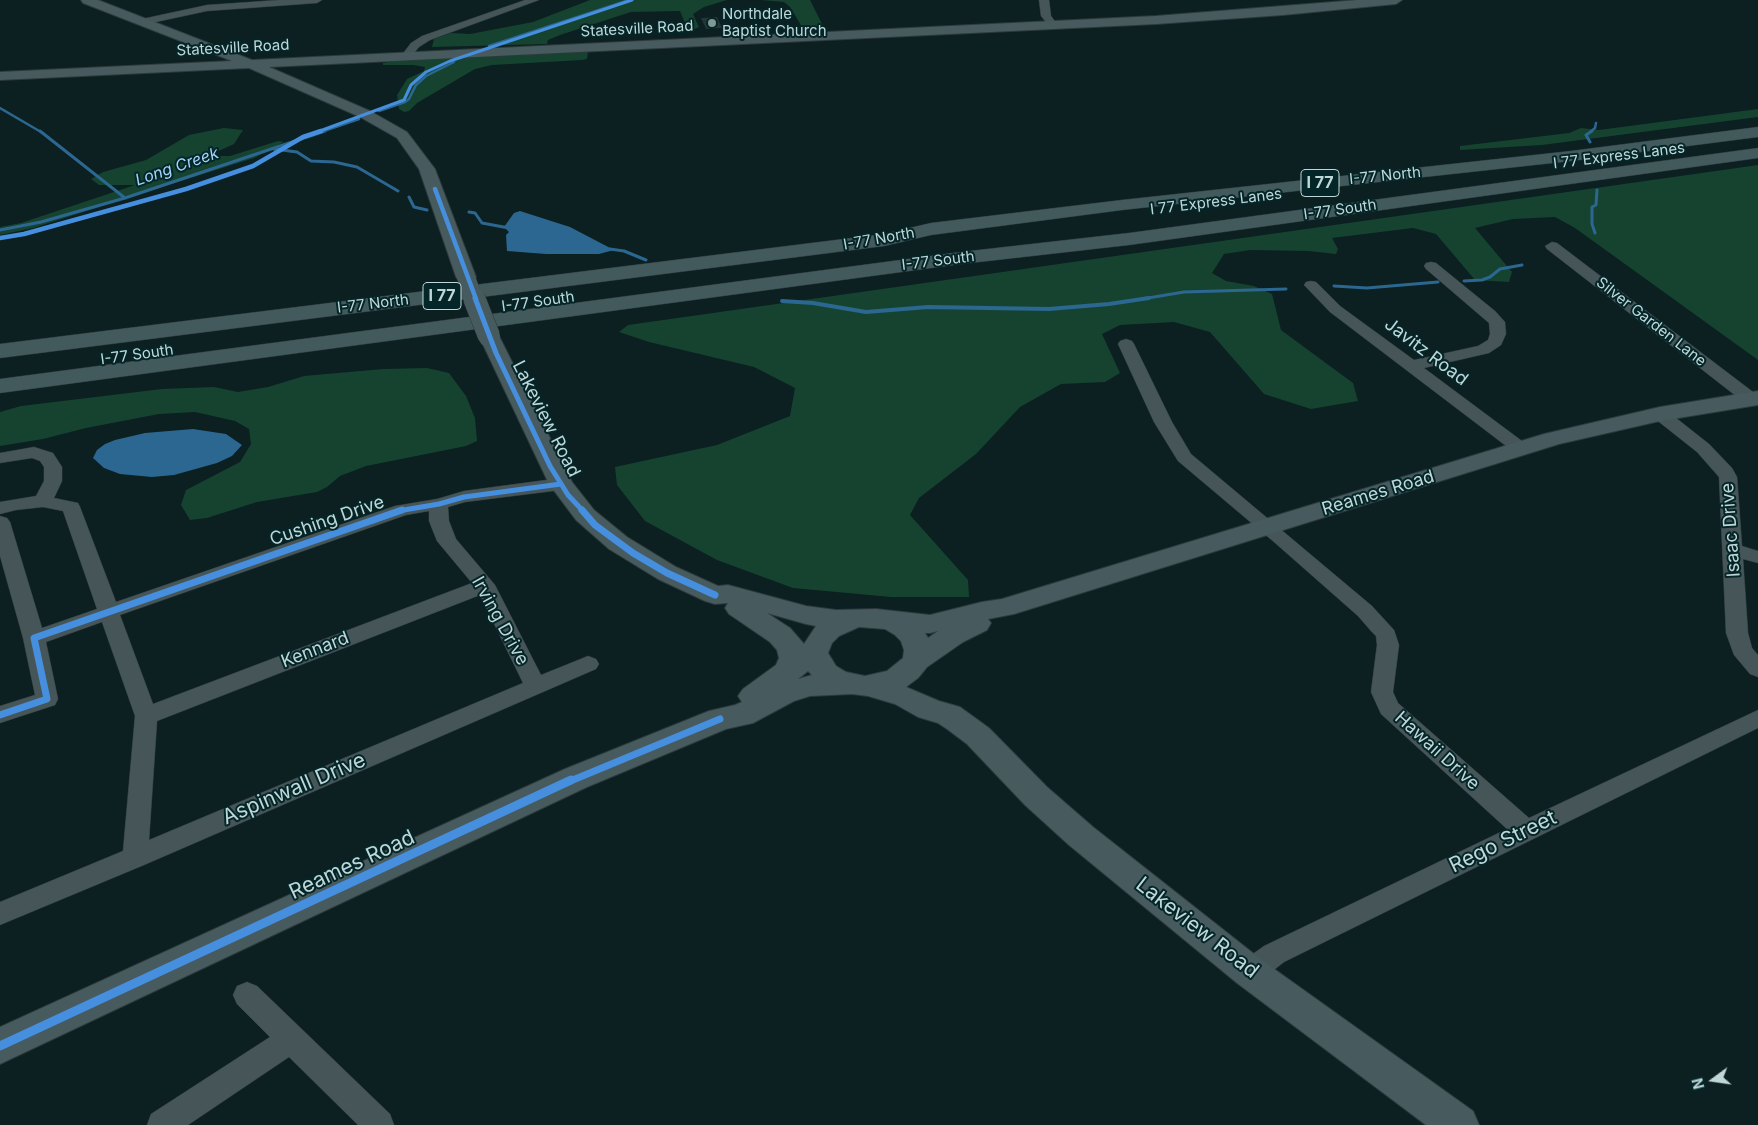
<!DOCTYPE html>
<html>
<head>
<meta charset="utf-8">
<style>
	body { margin:0 }
	#map { position:relative; width:1758px; height:1125px; overflow:hidden; background:#0c1f21; font-family:Inter,sans-serif }
	canvas { display:block }
	.north { position:absolute; left:1688px; top:1055px; width:50px; height:50px; -webkit-text-stroke:4px #042629; paint-order:stroke; rotate:256deg; font-size:14px; font-weight:700; line-height:20px; text-align:center; color:#c0d7d8 }
	.north::after { content:''; display:block; margin:auto; width:18px; height:22px; background:#c0d7d8; clip-path:polygon(50% 0,100% 100%,50% 72%,0 100%) }
</style>
</head>
<body>
<div id="map">
<canvas width="1758" height="1125"></canvas>
<div class="north">N</div>
</div>
<script>
const context = document.querySelector('canvas').getContext('2d');
context.lineJoin = 'round';
function paint(path, color) {
  context.fillStyle = color;
  context.fill(path, 'evenodd');
}
function toPath(rows) {
  const path = new Path2D();
  for (const r of rows) {
    path.moveTo(r[0], r[1]);
    for (let i = 2; i < r.length; i += 2) path.lineTo(r[i], r[i + 1]);
  }
  return path;
}
function strokePath(path, color, width, dash) {
  context.strokeStyle = color;
  context.lineWidth = width;
  context.lineCap = dash ? 'butt' : 'round';
  context.setLineDash(dash || []);
  context.stroke(path);
}
function drawText(font, color, halo, rows, align = 'center') {
  context.font = font + ' Inter,sans-serif';
  context.lineWidth = 4;
  context.setLineDash([]);
  context.textBaseline = 'middle';
  context.strokeStyle = halo;
  context.fillStyle = color;
  for (const [text, x, y, turn = 0] of rows) {
    context.save();
    context.translate(x, y);
    context.rotate((+turn || 0) * Math.PI / 180);
    context.textAlign = isNaN(turn) ? turn : align;
    if (halo) context.strokeText(text, 0, 0);
    context.fillText(text, 0, 0);
    context.restore();
  }
}
const green = toPath([
	[590,0,727,0,704,7,693,14,699,27,695,29,687,28,680,11,631,12,560,35,548,40,547,44,432,47,434,39,451,33,470,34,533,22],
	[761,0,810,0,825,30,811,30,802,27,790,7,784,2],
	[588,52,587,59,582,60,492,65,475,69,417,103,409,111,404,112,399,109,397,95,407,79,424,71,425,67,413,65,383,65,383,63,392,61],
	[1758,109,1758,117,1542,145,1460,150,1460,146,1569,133,1581,128,1599,130],
	[224,128,243,130,234,144,214,153,214,156,230,156,278,141,284,142,254,158,33,228,0,235,0,227,21,223,135,185,99,185,91,179,103,172,146,160,189,135],
	[1758,165,1758,360,1575,228,1555,217,1513,219,1475,228,1512,272,1509,282,1475,280,1436,234,1413,228,1332,238,1338,249,1336,254,1308,251,1250,250,1224,254,1212,273,1226,281,1254,286,1272,294,1281,330,1353,383,1358,401,1311,409,1264,394,1210,332,1174,322,1120,325,1102,334,1120,373,1105,382,1061,384,1020,407,976,454,919,498,910,515,968,580,969,597,891,597,793,588,717,560,645,521,617,485,615,467,717,445,790,416,795,388,754,367,649,342,619,332,628,325],
	[427,368,449,373,466,396,475,418,477,441,466,446,366,466,340,476,327,487,317,492,257,502,207,518,190,520,181,505,186,490,240,462,251,444,249,429,235,421,195,412,159,414,86,428,43,439,0,446,0,412,21,406,162,389,214,387,238,392,268,387,304,376,383,369]
]);
const water = toPath([
	[520,211,570,227,614,250,599,254,546,254,507,251,506,235,509,232,504,227,514,213],
	[193,429,226,434,242,445,232,456,217,463,174,475,152,477,120,474,104,468,93,458,97,450,105,444,115,440,145,433]
]);
const streamFar2 = toPath([
	[489,46,629,0],
	[0,108,41,132],
	[379,111,405,102,409,99,416,85,426,76,454,62],
	[321,132,359,119],
	[1590,132,1595,128,1596,123]
]);
const streamFar1 = toPath([
	[40,131,125,198],
	[1590,142,1586,135,1592,131],
	[274,149,297,152,311,161,334,162,357,167,398,191],
	[409,197,414,207,427,210],
	[469,212,475,213,482,223,509,228],
	[0,230,41,222,125,198,325,131],
	[1595,233,1592,224,1592,207,1596,205,1597,190],
	[610,249,624,251,646,260],
	[1464,281,1482,280,1490,277,1500,269,1522,265],
	[1334,286,1367,288,1438,282],
	[1142,299,1184,292,1286,289]
]);
const stream = toPath([
	[782,301,813,303,866,312,928,307,1049,309,1109,304,1149,298]
]);
const building = toPath([
	[717,17,722,28,706,29,701,18]
]);
const minor = toPath([
	[279,0,322,0,317,3,207,11,142,25,137,22,142,19,207,5,279,0],
	[525,0,539,0,430,40,419,47,410,58,406,59,401,56,411,43,422,36,525,0],
	[1039,0,1049,0,1051,16,1058,25,1056,27,1050,27,1041,16,1039,0],
	[1552,242,1557,243,1757,395,1757,403,1745,403,1547,249,1545,246,1552,242],
	[1431,262,1436,263,1495,311,1505,322,1506,334,1501,345,1489,353,1424,368,1526,444,1529,448,1526,452,1520,453,1514,452,1330,312,1304,285,1306,282,1311,281,1316,282,1340,306,1414,360,1478,346,1488,340,1490,334,1489,323,1426,269,1424,266,1426,263,1431,262],
	[1126,339,1132,341,1134,344,1172,422,1191,454,1372,606,1394,630,1399,645,1393,692,1398,703,1529,818,1758,710,1758,728,1284,962,1260,981,1250,984,1240,981,1236,972,1240,963,1264,946,1507,829,1381,714,1371,692,1377,645,1376,636,1371,631,1358,616,1274,542,1178,461,1154,422,1118,344,1120,341,1126,339],
	[1660,409,1666,410,1709,444,1732,468,1737,477,1742,546,1758,551,1758,563,1743,559,1748,633,1752,648,1758,655,1758,677,1750,674,1734,655,1726,633,1719,477,1697,452,1654,418,1651,414,1654,410,1660,409],
	[34,447,53,453,62,467,62,481,54,498,78,503,80,507,116,602,395,506,437,499,464,491,561,478,568,480,570,484,568,488,561,490,465,502,448,507,449,521,456,539,495,585,541,675,588,656,596,659,599,664,596,669,144,865,0,925,0,902,123,851,135,716,102,622,46,642,58,699,55,705,0,723,0,706,35,695,23,638,0,556,0,516,7,518,10,522,42,628,97,609,63,511,43,507,16,510,0,514,0,502,36,496,44,481,44,467,40,461,32,458,0,463,0,453,34,447],
	[429,511,429,521,437,541,472,583,153,704,120,615,406,515,429,511],
	[480,595,523,683,149,840,157,721,480,595],
	[247,982,257,986,390,1114,394,1125,358,1125,289,1057,188,1125,147,1125,151,1114,270,1037,237,1004,233,995,237,986,247,982]
]);
const major = toPath([
	[81,0,98,0,252,60,1156,16,1358,0,1402,0,1396,4,1283,15,1156,24,269,67,370,111,407,132,435,169,476,277,473,281,466,283,459,281,456,277,419,169,397,138,360,117,249,68,0,80,0,72,232,61,83,3,81,0],
	[489,330,496,332,499,336,572,482,594,510,627,537,676,567,718,586,728,585,806,606,836,610,876,609,930,615,982,602,1002,599,1544,434,1660,407,1758,391,1758,405,1660,421,1559,444,1014,614,988,619,991,623,987,630,963,642,927,667,918,678,906,687,939,701,960,707,989,728,1047,787,1093,827,1263,961,1473,1111,1479,1125,1426,1125,1237,983,1069,845,1025,805,967,744,947,729,938,723,918,717,895,704,868,696,852,694,810,696,794,701,753,723,726,729,587,787,0,1064,0,1027,565,769,709,711,735,705,742,702,738,696,743,689,776,665,779,658,777,650,770,642,729,614,725,608,728,603,715,604,705,601,658,579,609,549,576,520,549,484,479,336,482,332,489,330],
	[767,613,806,624,816,626,804,644,790,628,767,613],
	[859,627,885,629,895,635,901,641,904,650,903,658,887,671,865,676,846,672,836,666,828,653,832,643,839,636,859,627],
	[938,631,928,638,925,633,930,633,938,631],
	[808,671,812,675,798,679,808,671]
]);
const highway = toPath([
	[1758,127,1758,137,1571,161,1122,210,931,235,884,246,0,358,0,344,884,234,931,223,1122,200,1571,151,1758,127],
	[1758,148,1758,158,1129,245,961,264,0,393,0,379,961,252,1129,233,1758,148]
]);
const majorBridgeFar1 = toPath([
	[466,277,474,299]
]);
const majorBridge = toPath([
	[474,298,489,336]
]);
const cyclewayFar4 = toPath([
	[317,132,404,100,411,85,426,72,450,61,632,0]
]);
const cyclewayFar3 = toPath([
	[435,189,476,299],
	[0,238,24,234,186,189,253,166,303,137,321,131]
]);
const cyclewayFar2 = toPath([
	[475,298,496,353,550,466,568,495,583,511],
	[398,511,439,504,464,497,561,484]
]);
const cyclewayFar1 = toPath([
	[582,510,595,525,633,553,667,573,715,595],
	[0,715,47,699,34,638,402,510],
	[568,782,720,719]
]);
const cycleway = toPath([
	[0,1046,571,780]
]);
const markers = [
	[712,23,5,"#819798"]
];
const farPoinames = [
	["Northdale",722,14],
	["Baptist Church",722,31]
];
const farStreetnames = [
	["Statesville Road",637,29,-3],
	["Statesville Road",233,48,-3],
	["I 77 Express Lanes",1619,156,-7],
	["I-77 North",1385,176,-6],
	["I 77 Express Lanes",1216,202,-7],
	["I-77 South",1340,210,-8],
	["I-77 North",879,239,-10],
	["I-77 South",938,261,-7],
	["I-77 South",538,302,-8],
	["I-77 North",373,304,-7],
	["Silver Garden Lane",1651,322,38],
	["I-77 South",137,355,-8]
];
const farWaternames = [
	["Long Creek",177,167,-19]
];
const shields = [
	[1320,183,38],
	[442,296,38]
];
const shieldNames = [
	["I 77",1320,183],
	["I 77",442,296]
];
const streetNames = [
	["Javitz Road",1426,352,37],
	["Lakeview Road",546,419,63],
	["Reames Road",1378,493,-17],
	["Cushing Drive",327,521,-19],
	["Isaac Drive",1731,530,-94],
	["Irving Drive",500,621,61],
	["Kennard",315,650,-21],
	["Hawaii Drive",1437,751,42]
];
const nearStreetnames = [
	["Aspinwall Drive",294,789,-23],
	["Rego Street",1503,842,-26],
	["Reames Road",352,865,-25],
	["Lakeview Road",1197,928,38]
];
paint(green, '#154330');
paint(water, '#2b6790');
strokePath(streamFar2, '#2b6790', 2.5);
strokePath(streamFar1, '#2b6790', 3);
strokePath(stream, '#2b6790', 4);
paint(building, '#243737');
strokePath(minor, '#2d3a3c', 1);
strokePath(major, '#2d3a3c', 2);
strokePath(highway, '#2d3a3c', 1);
paint(minor, '#465557');
paint(major, '#475b5e');
paint(highway, '#435a5d');
strokePath(majorBridgeFar1, '#2d3a3c', 18, []);
strokePath(majorBridge, '#2d3a3c', 23, []);
strokePath(majorBridgeFar1, '#475b5e', 18);
strokePath(majorBridge, '#475b5e', 22);
strokePath(cyclewayFar4, '#468fdf', 3);
strokePath(cyclewayFar3, '#468fdf', 4.5);
strokePath(cyclewayFar2, '#468fdf', 5);
strokePath(cyclewayFar1, '#468fdf', 7);
strokePath(cycleway, '#468fdf', 9);
for (const [x, y, r, color] of markers) {
  const dot = new Path2D();
  dot.arc(x, y, r, 0, 2 * Math.PI);
  context.fillStyle = color;
  context.fill(dot);
  strokePath(dot, '#042629', 2);
}
drawText('15px', '#c0d7d8', '#042629', farPoinames, 'left');
drawText('15px', '#c0d7d8', '#042629', farStreetnames);
drawText('italic 16px', '#a3d6fd', '#042629', farWaternames);
for (const [x, y, w] of shields) {
  const box = new Path2D();
  box.roundRect(x - w / 2, y - 13.5, w, 27, 4);
  context.fillStyle = '#042629';
  context.fill(box);
  strokePath(box, '#c0d7d8', 1);
}
drawText('bold 16px', '#c0d7d8', null, shieldNames);
drawText('18px', '#c0d7d8', '#042629', streetNames);
drawText('21px', '#c0d7d8', '#042629', nearStreetnames);
</script>
</body>
</html>
